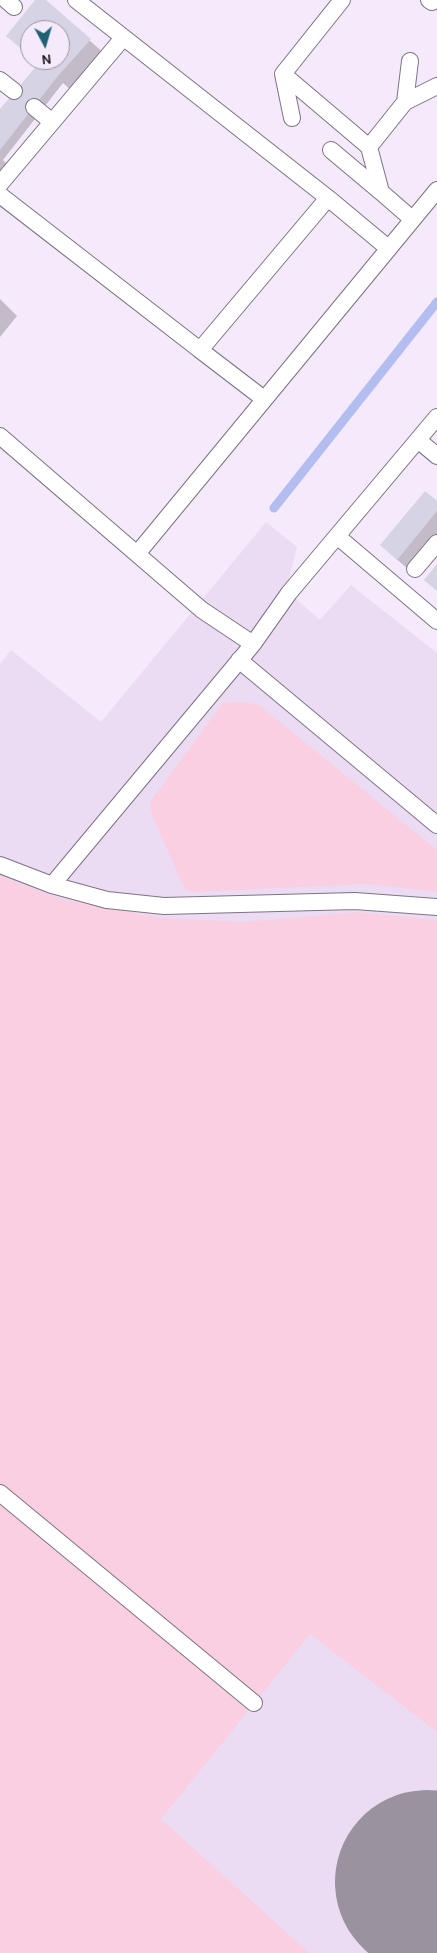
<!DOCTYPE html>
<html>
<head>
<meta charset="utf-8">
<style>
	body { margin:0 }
	#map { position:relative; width:437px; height:1953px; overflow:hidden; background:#f5eafb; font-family:Karla,sans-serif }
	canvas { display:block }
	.north { position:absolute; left:20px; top:20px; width:50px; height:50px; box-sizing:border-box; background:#f5eafb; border:1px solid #9b93a0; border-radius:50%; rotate:174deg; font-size:14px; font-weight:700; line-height:20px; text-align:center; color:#151117 }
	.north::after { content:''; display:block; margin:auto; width:18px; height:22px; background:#1e6174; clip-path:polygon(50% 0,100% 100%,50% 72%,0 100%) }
</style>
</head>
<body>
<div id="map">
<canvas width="437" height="1953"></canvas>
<div class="north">N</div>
</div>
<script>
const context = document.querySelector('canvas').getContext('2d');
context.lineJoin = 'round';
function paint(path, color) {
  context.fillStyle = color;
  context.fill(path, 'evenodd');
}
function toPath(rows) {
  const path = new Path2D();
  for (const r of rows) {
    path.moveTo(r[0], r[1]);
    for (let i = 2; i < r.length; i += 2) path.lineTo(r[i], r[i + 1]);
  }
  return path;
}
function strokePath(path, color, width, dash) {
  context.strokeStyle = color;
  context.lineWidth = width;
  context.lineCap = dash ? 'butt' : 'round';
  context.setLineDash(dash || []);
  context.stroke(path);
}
const built = toPath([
	[266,522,297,547,286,590,320,620,351,585,437,653,437,1953,0,1953,0,664,11,650,101,722]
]);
const green = toPath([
	[245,702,259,705,437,850,437,892,367,884,194,892,186,890,179,877,151,812,150,802,223,703],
	[0,876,64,900,161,918,244,922,358,912,437,920,437,1732,310,1634,161,1819,309,1953,0,1953]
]);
const shadow = toPath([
	[37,0,44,0,106,55,73,92,63,83,3,160,13,170,0,186,0,111,39,64,34,60,60,60,60,30,30,30,30,57,8,36],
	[0,299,17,316,0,337],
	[437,503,437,537,409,570,393,556]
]);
const stream = toPath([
	[274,508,437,302]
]);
const runway = toPath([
	[427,1882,437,1891]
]);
const building = toPath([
	[35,0,46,0,91,39,57,77,0,150,0,109,39,63,35,60,60,60,60,30,30,30,30,56,6,36],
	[425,491,437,501,437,511,397,560,380,545],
	[437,564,437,591,424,580]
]);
const lane = toPath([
	[6,0,14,7],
	[342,0,283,74,369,147,381,192,412,219],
	[429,0,432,2,433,0],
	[283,74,292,118],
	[0,80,14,91],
	[405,102,410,61],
	[34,107,52,122],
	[369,147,405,102,437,86],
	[331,150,381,192],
	[0,184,123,38],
	[0,195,200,350,328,198,76,0],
	[328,198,388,248],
	[200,350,264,399],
	[0,436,202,610,253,644],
	[418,440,437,456],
	[337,536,437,621],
	[137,554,437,190],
	[415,569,437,543],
	[239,660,437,825],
	[0,865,52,885,107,900,164,906,355,901,437,907],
	[52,885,253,644,289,593,437,417],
	[0,1493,254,1703]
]);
paint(built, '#ebdcf4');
paint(green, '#f9cfe1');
paint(shadow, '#0003');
strokePath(stream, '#b3bdf0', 9);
strokePath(runway, '#9a929e', 184);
paint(building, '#d6d3e5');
strokePath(lane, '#7d7382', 18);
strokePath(lane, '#fff', 16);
</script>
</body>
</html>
